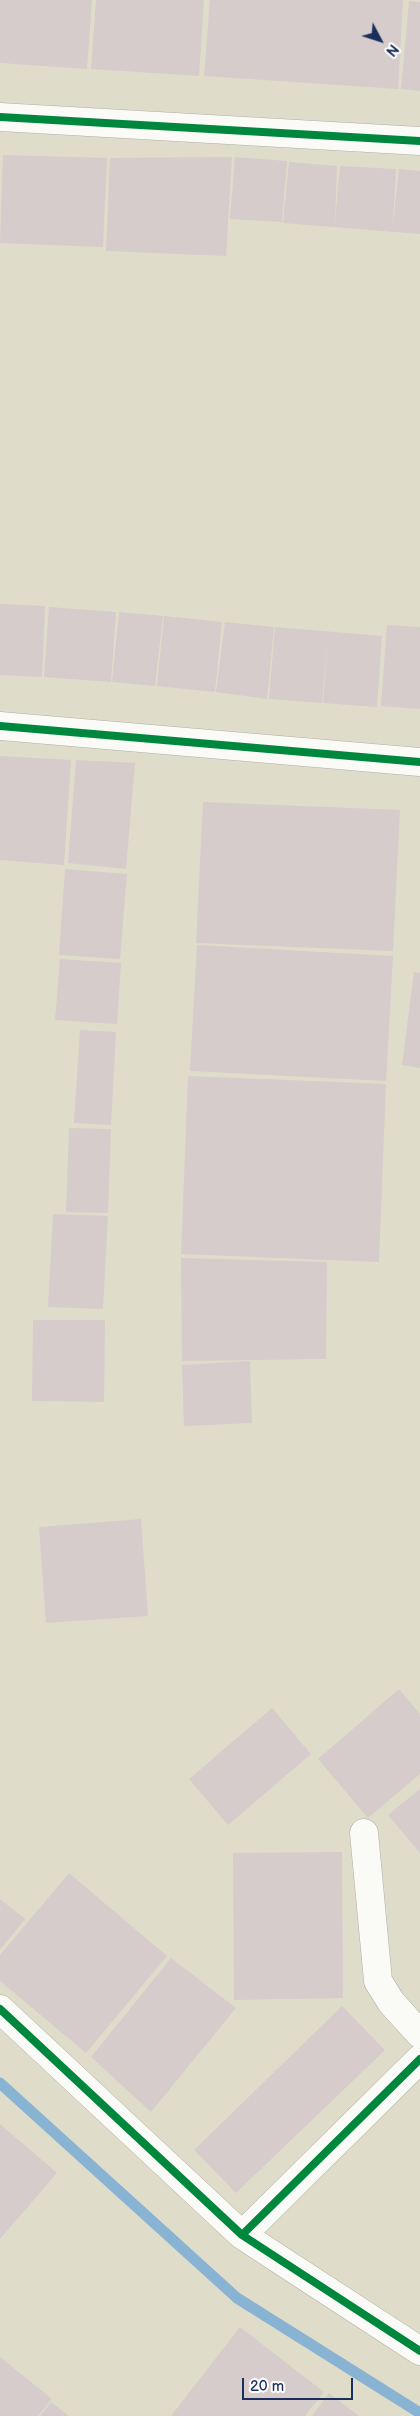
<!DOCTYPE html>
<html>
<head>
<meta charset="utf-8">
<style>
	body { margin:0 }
	#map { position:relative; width:420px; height:2416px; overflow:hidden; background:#e0dcca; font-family:"Balsamiq Sans",sans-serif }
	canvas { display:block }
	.north { position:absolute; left:355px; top:15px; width:50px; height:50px; -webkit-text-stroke:4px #fff; paint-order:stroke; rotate:130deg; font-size:14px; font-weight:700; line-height:20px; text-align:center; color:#1b2f5e }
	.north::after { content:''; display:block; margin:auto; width:18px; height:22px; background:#1b2f5e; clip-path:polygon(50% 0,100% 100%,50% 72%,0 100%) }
	.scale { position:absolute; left:242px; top:2378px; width:111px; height:22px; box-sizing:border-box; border:2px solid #1b2f5e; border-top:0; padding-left:6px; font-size:15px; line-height:18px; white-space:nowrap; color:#1b2f5e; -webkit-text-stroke:4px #fff; paint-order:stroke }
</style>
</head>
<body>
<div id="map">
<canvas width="420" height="2416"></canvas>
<div class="north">N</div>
<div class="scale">20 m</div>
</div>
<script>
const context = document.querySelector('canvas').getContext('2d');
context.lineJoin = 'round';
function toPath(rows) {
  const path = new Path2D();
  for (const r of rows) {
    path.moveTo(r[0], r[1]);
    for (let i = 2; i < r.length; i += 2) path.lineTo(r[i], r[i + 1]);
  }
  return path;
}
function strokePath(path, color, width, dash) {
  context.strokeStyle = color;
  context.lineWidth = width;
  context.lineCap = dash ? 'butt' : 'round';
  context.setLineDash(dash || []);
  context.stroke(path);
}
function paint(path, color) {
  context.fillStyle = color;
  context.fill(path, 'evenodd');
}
const stream = toPath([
	[0,2083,237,2298,420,2413]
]);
const building = toPath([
	[0,0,92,0,87,69,0,63],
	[96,0,204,0,199,76,91,69],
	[210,0,403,0,398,89,204,76],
	[409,1,420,2,420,91,401,89],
	[3,155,107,158,103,247,0,243],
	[232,157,226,256,106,251,110,158],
	[235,157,287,161,282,222,230,219],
	[289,162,337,166,335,223,340,166,396,169,393,226,399,169,420,171,420,234,283,223],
	[0,604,45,606,42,677,0,675],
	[49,607,116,612,111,682,44,677],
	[119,612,163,616,155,686,112,682],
	[164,616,222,622,215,692,157,686],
	[225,622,274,627,267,699,216,692],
	[387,625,420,627,420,709,381,706],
	[275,627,382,636,377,707,323,703,328,637,322,703,269,699],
	[0,756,71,760,64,865,0,860],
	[76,760,135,763,126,869,68,863],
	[203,802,400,810,393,951,196,943],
	[65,869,127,874,120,959,59,955],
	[197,945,393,956,386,1081,190,1071],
	[60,959,121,963,117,1024,55,1020],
	[414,972,420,973,420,1068,402,1065],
	[80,1030,116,1032,111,1125,74,1123],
	[188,1076,386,1084,379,1262,181,1254],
	[69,1128,111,1129,108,1213,66,1212],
	[53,1214,108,1216,103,1309,48,1307],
	[181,1258,327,1262,326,1359,182,1361],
	[33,1320,105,1320,104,1402,32,1401],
	[250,1361,252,1423,184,1426,182,1365],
	[141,1519,148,1616,46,1623,39,1527],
	[399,1689,420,1714,420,1774,368,1818,318,1759],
	[272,1708,311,1754,228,1825,189,1779],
	[420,1789,420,1853,388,1815],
	[342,1852,343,1998,234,2000,233,1853],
	[69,1873,167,1956,86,2053,0,1981,0,1955],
	[0,1899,25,1919,0,1950],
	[171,1958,236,2008,151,2112,91,2057],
	[342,2006,385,2050,236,2193,194,2150],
	[0,2124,57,2173,0,2239],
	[240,2327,324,2392,305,2416,171,2416],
	[0,2357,52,2399,38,2416,0,2416],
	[329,2393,359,2416,312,2416],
	[51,2402,69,2416,40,2416]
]);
const minor = toPath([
	[0,117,420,141],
	[0,726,420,762],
	[364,1833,378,1981,391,2002,420,2034],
	[0,2009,242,2235,420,2351],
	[242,2235,420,2059]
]);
const cycleway = toPath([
	[0,117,420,141],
	[0,726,420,762],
	[0,2009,242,2235,420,2351],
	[242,2235,420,2059]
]);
strokePath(stream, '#88b3d2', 11);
paint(building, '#d6cccb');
strokePath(minor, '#afaea7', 29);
strokePath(minor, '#fafaf7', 28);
strokePath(cycleway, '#00873e', 8);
</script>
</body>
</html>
